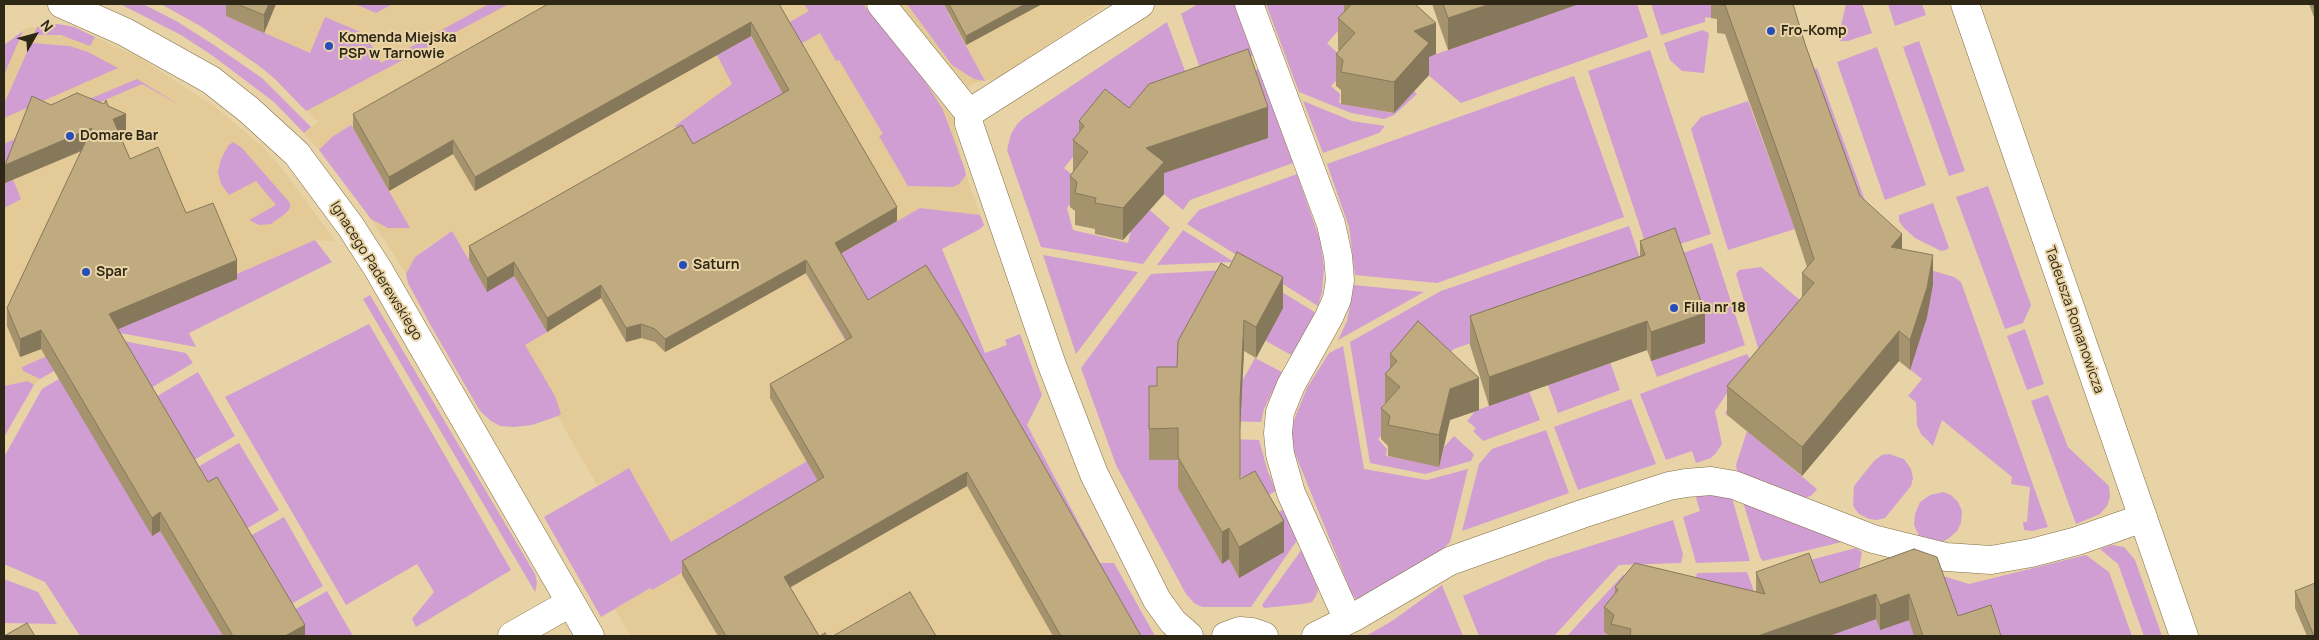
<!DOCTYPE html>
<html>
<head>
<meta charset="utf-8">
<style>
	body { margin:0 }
	#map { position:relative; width:2319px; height:640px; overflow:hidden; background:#e8d3a6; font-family:Manrope,sans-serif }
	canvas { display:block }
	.frame { position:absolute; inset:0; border:5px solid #2f2715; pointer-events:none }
	.north { position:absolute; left:10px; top:10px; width:50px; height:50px; -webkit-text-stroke:4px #e8d3a6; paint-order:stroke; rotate:52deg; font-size:14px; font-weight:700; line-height:20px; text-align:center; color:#2f2715 }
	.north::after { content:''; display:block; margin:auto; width:18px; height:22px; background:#2f2715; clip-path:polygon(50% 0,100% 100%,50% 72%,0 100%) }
</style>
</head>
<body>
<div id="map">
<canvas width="2319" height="640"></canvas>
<div class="frame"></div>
<div class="north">N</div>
</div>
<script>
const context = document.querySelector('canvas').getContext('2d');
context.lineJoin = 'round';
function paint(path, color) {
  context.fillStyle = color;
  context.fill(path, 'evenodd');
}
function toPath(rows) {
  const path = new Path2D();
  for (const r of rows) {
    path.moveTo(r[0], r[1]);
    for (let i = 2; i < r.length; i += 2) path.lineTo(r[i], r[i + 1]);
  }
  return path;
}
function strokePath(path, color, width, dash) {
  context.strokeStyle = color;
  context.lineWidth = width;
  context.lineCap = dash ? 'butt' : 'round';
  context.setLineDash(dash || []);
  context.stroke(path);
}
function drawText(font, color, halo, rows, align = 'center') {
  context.font = font + ' Manrope,sans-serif';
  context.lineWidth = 4;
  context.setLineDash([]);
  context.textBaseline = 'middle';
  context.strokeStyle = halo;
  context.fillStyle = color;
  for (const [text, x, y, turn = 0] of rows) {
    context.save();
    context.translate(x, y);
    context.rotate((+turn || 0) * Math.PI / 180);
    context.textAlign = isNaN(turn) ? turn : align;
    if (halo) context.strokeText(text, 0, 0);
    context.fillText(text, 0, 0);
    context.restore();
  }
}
const built = toPath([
	[161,4,1107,4,1000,77,975,83,965,89,955,104,954,130,966,175,980,215,920,208,847,278,844,441,671,542,629,468,597,485,452,231,430,245,415,257,406,274,371,219,334,167,304,133,318,122,274,78,258,65,202,27],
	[58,24,74,27,138,57,214,106,262,146,285,172,335,241,315,240,58,351,23,371,40,379,34,385,28,381,4,386,4,45,27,28],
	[933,427,1133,636,631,636,615,609,650,587,652,590]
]);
const green = toPath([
	[120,4,143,4,178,22,214,45,262,78,311,127,304,133,274,102,213,56,181,35],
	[161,4,231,4,226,16,310,53,325,17,365,34,381,63,489,4,509,4,306,111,274,78,258,65,202,27],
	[355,4,393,4,376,13],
	[732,4,789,104,695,161,675,126,732,84,717,55],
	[804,4,863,4,923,78,943,110,965,170,966,175,959,184,953,187,908,186,879,136,883,134,839,60,836,61,820,33,795,47,783,26,809,11],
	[907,4,944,4,947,9,965,4,948,13,985,81,974,79,952,65],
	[1198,4,1237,4,1255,55,1202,74,1181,14],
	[1266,4,1363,4,1327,43,1351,66,1331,86,1340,94,1339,103,1392,113,1405,82,1417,94,1394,115,1384,119,1351,113,1299,92],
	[1579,4,1637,4,1648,37,1461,103,1419,67,1428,57],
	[1651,4,1713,4,1711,18,1705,17,1705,22,1661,35],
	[1846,4,1862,4,1872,33,1848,41,1841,41,1838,39],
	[1888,4,1922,4,1926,15,1895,26],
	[1167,22,1192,90,1106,116,1064,168,1085,185,1067,208,1073,230,1128,243,1135,212,1143,204,1170,228,1143,264,1041,247,1007,150,1011,134,1018,123,1025,117],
	[58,24,74,27,95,37,90,46,61,35,33,35,38,26],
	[1702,30,1709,33,1704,73,1682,71,1670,60,1664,43],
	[23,31,4,75,4,45],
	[1919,41,1965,171,1949,176,1903,47],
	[31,43,70,46,88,52,118,68,4,118,4,104],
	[1877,47,1926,185,1885,200,1837,62],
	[1650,50,1711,234,1649,254,1588,71],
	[1817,68,1867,206,1854,210,1805,73],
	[1259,69,1293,163,1190,200,1183,210,1154,186,1163,173,1268,138,1211,86],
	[1574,76,1624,217,1437,283,1355,275,1349,227,1327,164],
	[137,79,181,106,142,84,77,112,80,103],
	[1303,101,1352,121,1385,126,1379,133,1323,153],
	[1748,101,1795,229,1728,250,1691,129,1701,117],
	[351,125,353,128,410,228,388,228,371,219,319,150,332,137],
	[19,137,8,167,21,199,4,208,4,144],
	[233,142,242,148,290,203,290,208,286,213,271,224,259,225,249,220,276,205,256,181,229,195,221,184,218,172,221,159,228,146],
	[1297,174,1320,240,1324,267,1322,292,1318,306,1187,224,1199,210],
	[1988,186,2031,305,2023,323,2005,329,1956,197],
	[1933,203,1949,248,1946,250,1941,251,1915,238,1904,228,1899,221,1899,215],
	[920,208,980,215,984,225,980,229,942,249,985,353,1007,345,1005,340,1020,334,1042,395,1027,425,1100,563,1114,563,1155,636,1133,636,994,393,652,590,650,588,601,617,544,517,629,468,671,542,888,413,806,274],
	[1629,226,1643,267,1642,282,1454,349,1435,366,1393,392,1382,406,1396,419,1378,439,1387,449,1386,456,1439,466,1444,447,1454,436,1474,454,1471,461,1425,474,1370,463,1350,342,1441,291],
	[1183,230,1234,262,1157,265],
	[452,231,487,291,514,276,547,332,525,345,555,396,561,414,558,416,532,425,514,427,500,426,491,421,480,411,431,326,408,283,406,274,415,257],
	[315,240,332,262,189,333,196,347,120,333,40,379,23,371,22,367],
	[1712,243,1745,345,1657,377,1651,361,1671,354,1674,256],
	[1043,255,1138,272,1076,354],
	[1903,262,1954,277,1961,282,2048,527,2032,531,2024,530,2023,522,2027,522,2030,487,2011,484,2012,477,1942,420,1933,446,1921,434,1917,425,1916,402,1908,396,1922,379,1908,368,1913,361,1909,357,1917,347,1926,318,1933,284,1906,279],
	[1761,267,1802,302,1727,415,1725,413,1761,358,1736,274,1739,270],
	[1245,269,1316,313,1291,355,1266,341,1237,283,1149,460,1177,460,1182,469,1178,472,1178,488,1190,489,1195,517,1222,563,1265,520,1284,509,1300,536,1251,607,1202,607,1194,603,1186,594,1116,465,1081,368,1151,274],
	[1354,285,1424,292,1338,340,1347,321],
	[370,295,535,574,537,583,535,592,363,299],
	[369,324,511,570,416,627,412,619,434,592,417,564,346,605,225,397],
	[2025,329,2044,384,2027,390,2007,336],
	[123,341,186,353,193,363,144,392,151,535,160,531,223,636,80,636,45,582,4,564,4,457,42,389],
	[1343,346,1364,469,1427,480,1468,469,1450,542,1443,549,1362,600,1356,599,1352,594,1294,451,1291,438,1292,425,1307,388,1329,353],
	[1747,354,1750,359,1715,411,1722,444,1716,453,1711,458,1696,463,1692,451,1666,460,1640,394],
	[1255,358,1282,372,1264,409,1261,422,1228,421,1228,407],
	[1610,362,1620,390,1558,413,1548,385],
	[198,372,235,436,187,464,149,401],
	[28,381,34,385,4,437,4,386],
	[1529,391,1540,420,1483,441,1473,431,1476,428,1467,421,1475,411],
	[2048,395,2068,447,2109,486,2110,497,2107,506,2100,514,2076,524,2031,401],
	[1631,399,1656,464,1578,490,1554,427],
	[1546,430,1569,493,1462,531,1479,464,1492,449],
	[1747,431,1817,489,1812,495,1801,500,1742,477,1737,471,1736,465],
	[1230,439,1259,440,1268,472,1276,491,1256,502,1229,455],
	[239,443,279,510,239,533,191,471],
	[1889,454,1904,459,1911,469,1913,478,1911,486,1885,518,1877,520,1869,519,1859,514,1853,506,1854,486,1874,461,1882,455],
	[1694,491,1732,498,1750,561,1696,563,1683,517,1700,511],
	[1943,492,1951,495,1958,502,1962,511,1961,523,1957,531,1949,538,1941,543,1928,542,1919,536,1914,525,1915,514,1920,502,1930,495],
	[1743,502,1846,541,1763,561,1760,557],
	[284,517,323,586,284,608,243,540],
	[1673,520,1683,554,1681,563,1619,565,1554,636,1479,636,1463,596,1546,560],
	[2112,545,2124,547,2135,560,2162,636,2144,636,2118,564,2100,549],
	[1856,548,1862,552,1858,575,1867,591,1880,630,1927,571,1969,584,2086,555,2109,572,2132,636,1829,636,1768,571],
	[1302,549,1318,590,1316,596,1312,602,1303,604,1264,608,1262,605],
	[1747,572,1759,605,1691,600,1697,573],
	[1677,573,1674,597,1604,632,1609,636,1567,636,1623,575],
	[4,579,38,592,57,624,4,623],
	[1442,585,1463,636,1366,636,1392,621],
	[327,591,353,636,301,636,287,614]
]);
const minor = toPath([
	[62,4,125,32,211,80,249,110,297,154,351,227,378,269,590,636],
	[881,4,969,113],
	[1140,4,969,113,969,124,1052,365,1094,474,1157,600,1173,622,1189,636],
	[1249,4,1331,224,1338,256,1340,280,1337,299,1329,317,1291,385,1280,412,1278,433,1280,454,1291,493,1348,620],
	[512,636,570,603],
	[1226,636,1240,631,1252,632,1264,636],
	[1316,636,1356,616,1450,561,1582,514,1669,486,1686,483,1711,481,1734,485,1873,539,1946,557,1991,560,2031,553,2077,541,2143,518]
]);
const tertiary = toPath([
	[1965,4,2184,636]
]);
const wall = toPath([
	[226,4,276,4,264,33,226,16],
	[779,4,897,221,841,253,868,300,1141,636,1053,636,967,486,790,587,819,636,718,636,682,575,682,561,818,481,770,398,770,384,846,340,806,273,665,352,655,342,641,338,626,342,601,298,547,332,514,276,487,292,469,260,469,246,693,144,783,94,751,36,475,191,453,154,389,191,353,128,353,114],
	[944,4,1042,4,966,45],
	[1344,4,1415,4,1436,54,1429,57,1429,75,1394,113,1341,104,1341,90,1336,86,1336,54,1339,51,1338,49,1338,18,1344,12],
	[1432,4,1579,4,1448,50],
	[1711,4,1793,4,1805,44,1860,196,1902,249,1933,284,1927,317,1910,370,1899,361,1802,476,1727,415,1727,386,1802,298,1802,273,1807,267,1793,224,1725,34,1717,33,1717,19,1711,18],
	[2309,4,2315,4,2315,20],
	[104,104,108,106,126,132,120,135,130,159,186,213,237,279,118,329,208,482,305,636,223,636,160,531,152,536,41,349,20,357,7,326,7,308,82,151,5,183,51,105],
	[1129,108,1268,138,1164,173,1164,194,1123,240,1095,234,1095,229,1075,225,1075,211,1070,207,1070,176,1073,172,1073,140,1079,132,1079,121],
	[1640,241,1705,343,1651,361,1647,350,1489,406,1470,345,1470,316,1640,256],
	[1221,263,1283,308,1256,358,1244,351,1240,428,1240,479,1284,552,1239,578,1229,559,1222,564,1178,488,1178,460,1149,460,1149,386,1157,386,1177,367],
	[1390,354,1479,410,1450,420,1439,467,1388,456,1388,446,1381,439,1381,408,1385,404,1385,374,1390,368],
	[1914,549,1958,616,2001,636,1914,636,1909,620,1880,630,1876,619,1829,636,1609,636,1604,632,1604,607,1615,594,1615,587,1756,592,1756,572,1820,583],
	[2295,591,2315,636,2307,636,2295,608]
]);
const shadedWall = toPath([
	[269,4,276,4,264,33,264,15],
	[1025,4,1042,4,966,45,966,36],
	[1490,4,1579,4,1448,50,1448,18],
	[751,22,751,36,475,191,475,177],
	[1436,23,1436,54,1429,57,1429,75,1394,113,1394,82,1414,31],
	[1268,107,1268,138,1164,173,1164,194,1123,240,1123,208,1146,148],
	[126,114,126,132,113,137,113,119],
	[92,128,92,146,5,183,5,165],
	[453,140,453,154,389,191,389,177],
	[897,207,897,221,835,257,835,243],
	[1902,234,1902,263,1891,247],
	[1933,255,1933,284,1927,317,1910,370,1910,340],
	[237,260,237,279,109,333,109,314],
	[806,260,806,273,665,352,665,339],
	[514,262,514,276,487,292,487,278],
	[1283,277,1283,308,1256,358,1256,327],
	[601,285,601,298,547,332,547,318],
	[1705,313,1705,343,1651,361,1651,332],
	[1244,320,1244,351,1240,430,1240,399],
	[1647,321,1647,350,1489,406,1489,377],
	[641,324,641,338,626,342,626,328],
	[41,330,41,349,20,357,20,339],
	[1899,331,1899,361,1802,476,1802,447],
	[1479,378,1479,410,1450,420,1439,467,1439,435,1450,389],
	[967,472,967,486,784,591,784,577],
	[160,512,160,531,152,536,152,518],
	[1284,521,1284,552,1239,578,1239,547],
	[1229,528,1229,559,1222,564,1222,532],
	[1876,594,1876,619,1829,636,1758,636],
	[1909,594,1909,620,1880,630,1880,605],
	[305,625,305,636,285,636]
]);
const building = toPath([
	[237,4,269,4,264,15,237,4],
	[548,4,779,4,897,207,835,243,868,300,926,265,963,324,1141,636,1061,636,967,472,784,577,819,636,726,636,682,561,824,477,770,384,852,337,806,260,665,339,655,329,641,324,626,328,601,285,547,318,514,262,487,278,469,246,682,125,693,144,789,90,751,22,475,177,453,140,389,177,353,114,548,4],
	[949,4,1025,4,966,36,949,4],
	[1350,4,1415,4,1436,23,1414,31,1429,43,1394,82,1341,72,1343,60,1336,54,1355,33,1338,18,1351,5,1350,4],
	[1443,4,1490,4,1448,18,1443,4],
	[1717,4,1793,4,1805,44,1860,196,1902,234,1891,247,1933,255,1927,288,1910,340,1899,331,1802,447,1727,386,1814,283,1802,273,1814,259,1793,195,1725,5,1717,4],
	[2313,4,2315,4,2315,11,2313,4],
	[1248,49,1268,107,1146,148,1164,162,1123,208,1095,203,1096,198,1075,193,1077,182,1070,176,1088,152,1073,140,1084,126,1079,121,1105,89,1129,108,1149,84,1248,49],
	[77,93,104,104,106,100,108,106,126,114,113,119,130,159,158,147,186,213,213,203,237,260,109,314,208,482,217,477,305,625,285,636,233,636,160,512,152,518,41,330,20,339,7,308,92,128,5,165,32,96,51,105,77,93],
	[1675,228,1705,313,1651,332,1647,321,1489,377,1470,316,1645,255,1640,241,1675,228],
	[1237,252,1283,277,1256,327,1244,320,1240,399,1240,479,1255,471,1284,521,1239,547,1229,528,1222,532,1178,457,1178,428,1149,429,1149,386,1157,386,1157,367,1177,367,1178,341,1221,263,1229,268,1237,252],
	[1418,321,1479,378,1450,389,1439,435,1388,425,1390,416,1381,408,1400,387,1385,374,1397,361,1390,354,1418,321],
	[1914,549,1937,557,1958,616,1991,605,2001,636,1923,636,1909,594,1880,605,1876,594,1758,636,1630,636,1631,629,1611,624,1614,615,1604,607,1618,590,1615,587,1635,563,1765,594,1756,572,1809,553,1820,583,1914,549],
	[2315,583,2315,636,2314,636,2295,591,2315,583],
	[910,592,936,636,833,636,910,592],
	[27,623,35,636,4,636,27,623],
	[825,633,827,636,820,636,825,633]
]);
const markers = [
	[1771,31,5,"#254ebc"],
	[329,46,5,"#254ebc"],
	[70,136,5,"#254ebc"],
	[683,265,5,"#254ebc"],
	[86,272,5,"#254ebc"],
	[1674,308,5,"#254ebc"]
];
const poiNames = [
	["Fro-Komp",1781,31],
	["Komenda Miejska",339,38],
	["PSP w Tarnowie",339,54],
	["Domare Bar",80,136],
	["Saturn",693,265],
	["Spar",96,272],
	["Filia nr 18",1684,308]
];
const streetNames = [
	["Ignacego Paderewskiego",376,271,58],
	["Tadeusza Romanowicza",2074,320,71]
];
paint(built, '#e3ca96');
paint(green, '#d09ed3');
strokePath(minor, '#826e45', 29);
strokePath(tertiary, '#826e45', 29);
strokePath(minor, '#fff', 28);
strokePath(tertiary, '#fff', 28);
paint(wall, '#a5936e');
paint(shadedWall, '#86785a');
paint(building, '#c0ab80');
strokePath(building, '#86785a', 1);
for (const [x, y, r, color] of markers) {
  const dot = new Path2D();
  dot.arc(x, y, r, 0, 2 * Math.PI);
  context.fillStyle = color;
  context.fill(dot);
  strokePath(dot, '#e8d3a6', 2);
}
drawText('bold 14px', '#2f2715', '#e8d3a6', poiNames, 'left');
drawText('14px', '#2f2715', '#e8d3a6', streetNames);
</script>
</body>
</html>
